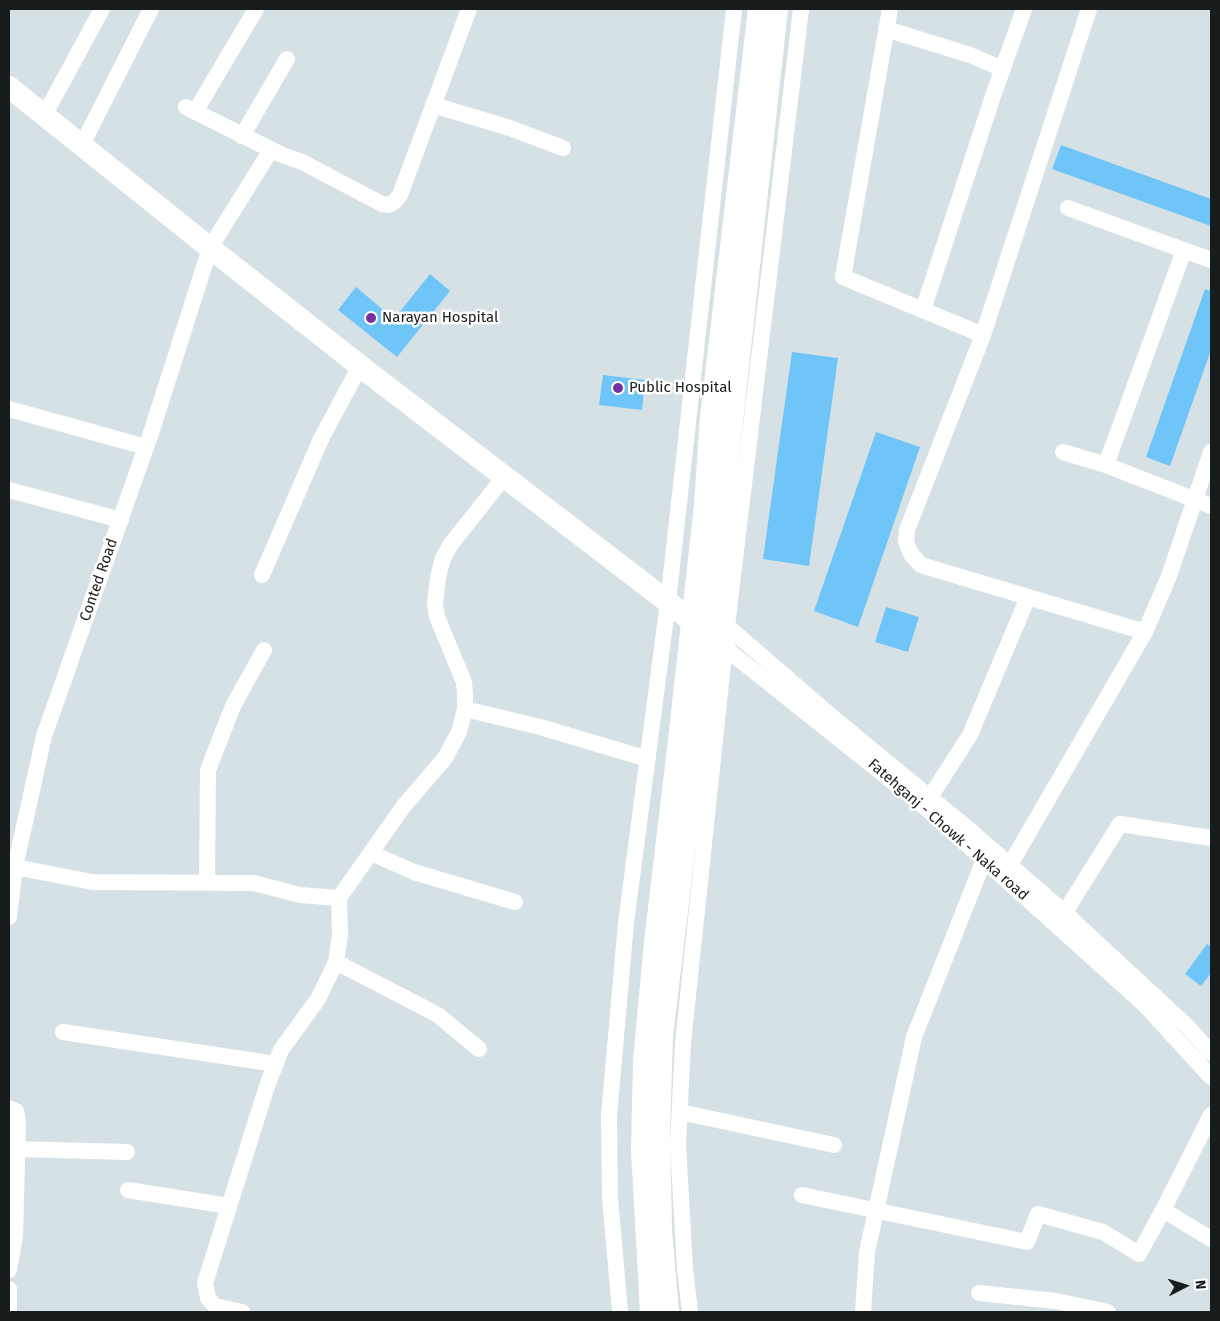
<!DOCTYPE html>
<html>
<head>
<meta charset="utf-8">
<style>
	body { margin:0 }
	#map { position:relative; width:1220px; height:1321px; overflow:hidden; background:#d5e1e4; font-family:"Fira Sans",sans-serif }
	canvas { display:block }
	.frame { position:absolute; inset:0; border:10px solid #171c1d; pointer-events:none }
	.north { position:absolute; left:1160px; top:1261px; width:50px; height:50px; -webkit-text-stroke:4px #fff; paint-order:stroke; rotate:85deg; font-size:14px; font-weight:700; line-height:20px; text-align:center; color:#171c1d }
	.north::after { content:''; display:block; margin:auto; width:18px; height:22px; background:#171c1d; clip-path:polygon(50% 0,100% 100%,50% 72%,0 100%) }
</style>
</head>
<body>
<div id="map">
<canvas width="1220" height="1321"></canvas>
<div class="frame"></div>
<div class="north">N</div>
</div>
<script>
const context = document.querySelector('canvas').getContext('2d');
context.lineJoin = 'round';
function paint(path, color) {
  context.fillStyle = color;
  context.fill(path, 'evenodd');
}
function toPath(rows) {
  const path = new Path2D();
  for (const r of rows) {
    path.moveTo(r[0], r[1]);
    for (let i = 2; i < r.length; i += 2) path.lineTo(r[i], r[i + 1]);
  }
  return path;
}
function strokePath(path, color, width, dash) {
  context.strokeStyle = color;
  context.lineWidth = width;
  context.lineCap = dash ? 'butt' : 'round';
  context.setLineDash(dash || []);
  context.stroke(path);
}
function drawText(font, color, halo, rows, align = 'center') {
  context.font = font + ' "Fira Sans",sans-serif';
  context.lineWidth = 5;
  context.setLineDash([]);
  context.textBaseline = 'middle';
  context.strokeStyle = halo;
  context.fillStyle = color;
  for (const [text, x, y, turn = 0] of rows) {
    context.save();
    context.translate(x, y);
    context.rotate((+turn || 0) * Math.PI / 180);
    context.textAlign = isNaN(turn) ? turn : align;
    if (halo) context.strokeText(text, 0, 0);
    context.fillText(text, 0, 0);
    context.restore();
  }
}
const building = toPath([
	[1061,145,1211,199,1211,226,1052,169],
	[430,274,450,291,397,357,338,310,356,287,394,319],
	[1205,289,1211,291,1211,350,1170,466,1146,457],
	[792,352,838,358,809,566,763,559],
	[603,375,645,380,642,410,599,405],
	[876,432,920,447,858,627,814,611],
	[886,607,919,617,908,652,875,642],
	[1207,944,1211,947,1211,973,1201,986,1185,974]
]);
const minor = toPath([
	[890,9,843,277,983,335],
	[886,29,970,55,1003,69],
	[50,105,102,9],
	[433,105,510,128,563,148],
	[186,107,280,154,302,162,382,204,389,205,394,202,400,195,469,9],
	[195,112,256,9],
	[87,135,151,9],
	[242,136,287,59],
	[1068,208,1211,260],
	[216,238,271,150],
	[923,310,994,93,1024,9],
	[9,409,146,447],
	[1063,452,1106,465,1211,506],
	[1106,465,1184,250],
	[9,490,121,520],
	[262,575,321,439,360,366],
	[1028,597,921,565,911,554,906,542,907,530,983,335,1089,9],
	[727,626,837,721,972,832,1065,913,1188,1027,1211,1053],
	[1145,632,1169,576,1211,452],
	[725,648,932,813,1145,1005,1211,1077],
	[465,709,540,727,648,759],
	[925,805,970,735,1028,597,1145,632,1004,875],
	[371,853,414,872,515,902],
	[15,867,92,882,254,883,300,895,339,898,403,807,445,758,459,732,465,709,465,696,464,682,437,617,435,604,438,577,443,558,451,544,505,476],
	[207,882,208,770,233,706,264,650],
	[9,917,15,867,44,736,151,433,210,248],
	[1060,920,1120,824,1211,838],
	[336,962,438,1015,479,1049],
	[63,1032,276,1064],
	[9,1108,16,1111,18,1122,15,1236,9,1270],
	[680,1112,834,1145],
	[17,1149,127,1152],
	[128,1190,229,1206],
	[802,1195,1027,1242,1038,1214,1103,1232,1139,1254,1163,1210,1211,1239],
	[1163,1210,1211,1115],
	[9,1289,9,1312],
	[979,1293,1056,1301,1108,1312],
	[242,1312,215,1306,208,1298,205,1283,267,1086,281,1050,318,999,336,962,340,935,339,898],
	[620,1312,610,1197,609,1116,626,923,668,602,734,9],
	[690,1312,685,1269,678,1144,683,1043,727,626,801,9],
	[863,1312,867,1252,914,1037,984,860]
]);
const highway = toPath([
	[9,87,210,248,369,373,668,602,725,648],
	[651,1312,642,1150,644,1061,655,942,678,749,705,505,711,417,759,9],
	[668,1312,661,1231,659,1131,662,1036,696,751,777,9]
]);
const markers = [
	[371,318,6,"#7530a3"],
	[618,388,6,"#7530a3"]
];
const poiNames = [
	["Narayan Hospital",382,318],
	["Public Hospital",629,388]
];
const streetNames = [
	["Conted Road",99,580,-71],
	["Fatehganj - Chowk - Naka road",948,830,41]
];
paint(building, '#6fc5f7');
strokePath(minor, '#fff', 16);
strokePath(highway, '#fff', 22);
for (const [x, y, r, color] of markers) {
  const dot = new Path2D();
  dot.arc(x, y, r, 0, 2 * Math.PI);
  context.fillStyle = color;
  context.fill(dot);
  strokePath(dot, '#fff', 2);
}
drawText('15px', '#171c1d', '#fff', poiNames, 'left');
drawText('15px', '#171c1d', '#fff', streetNames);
</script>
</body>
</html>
